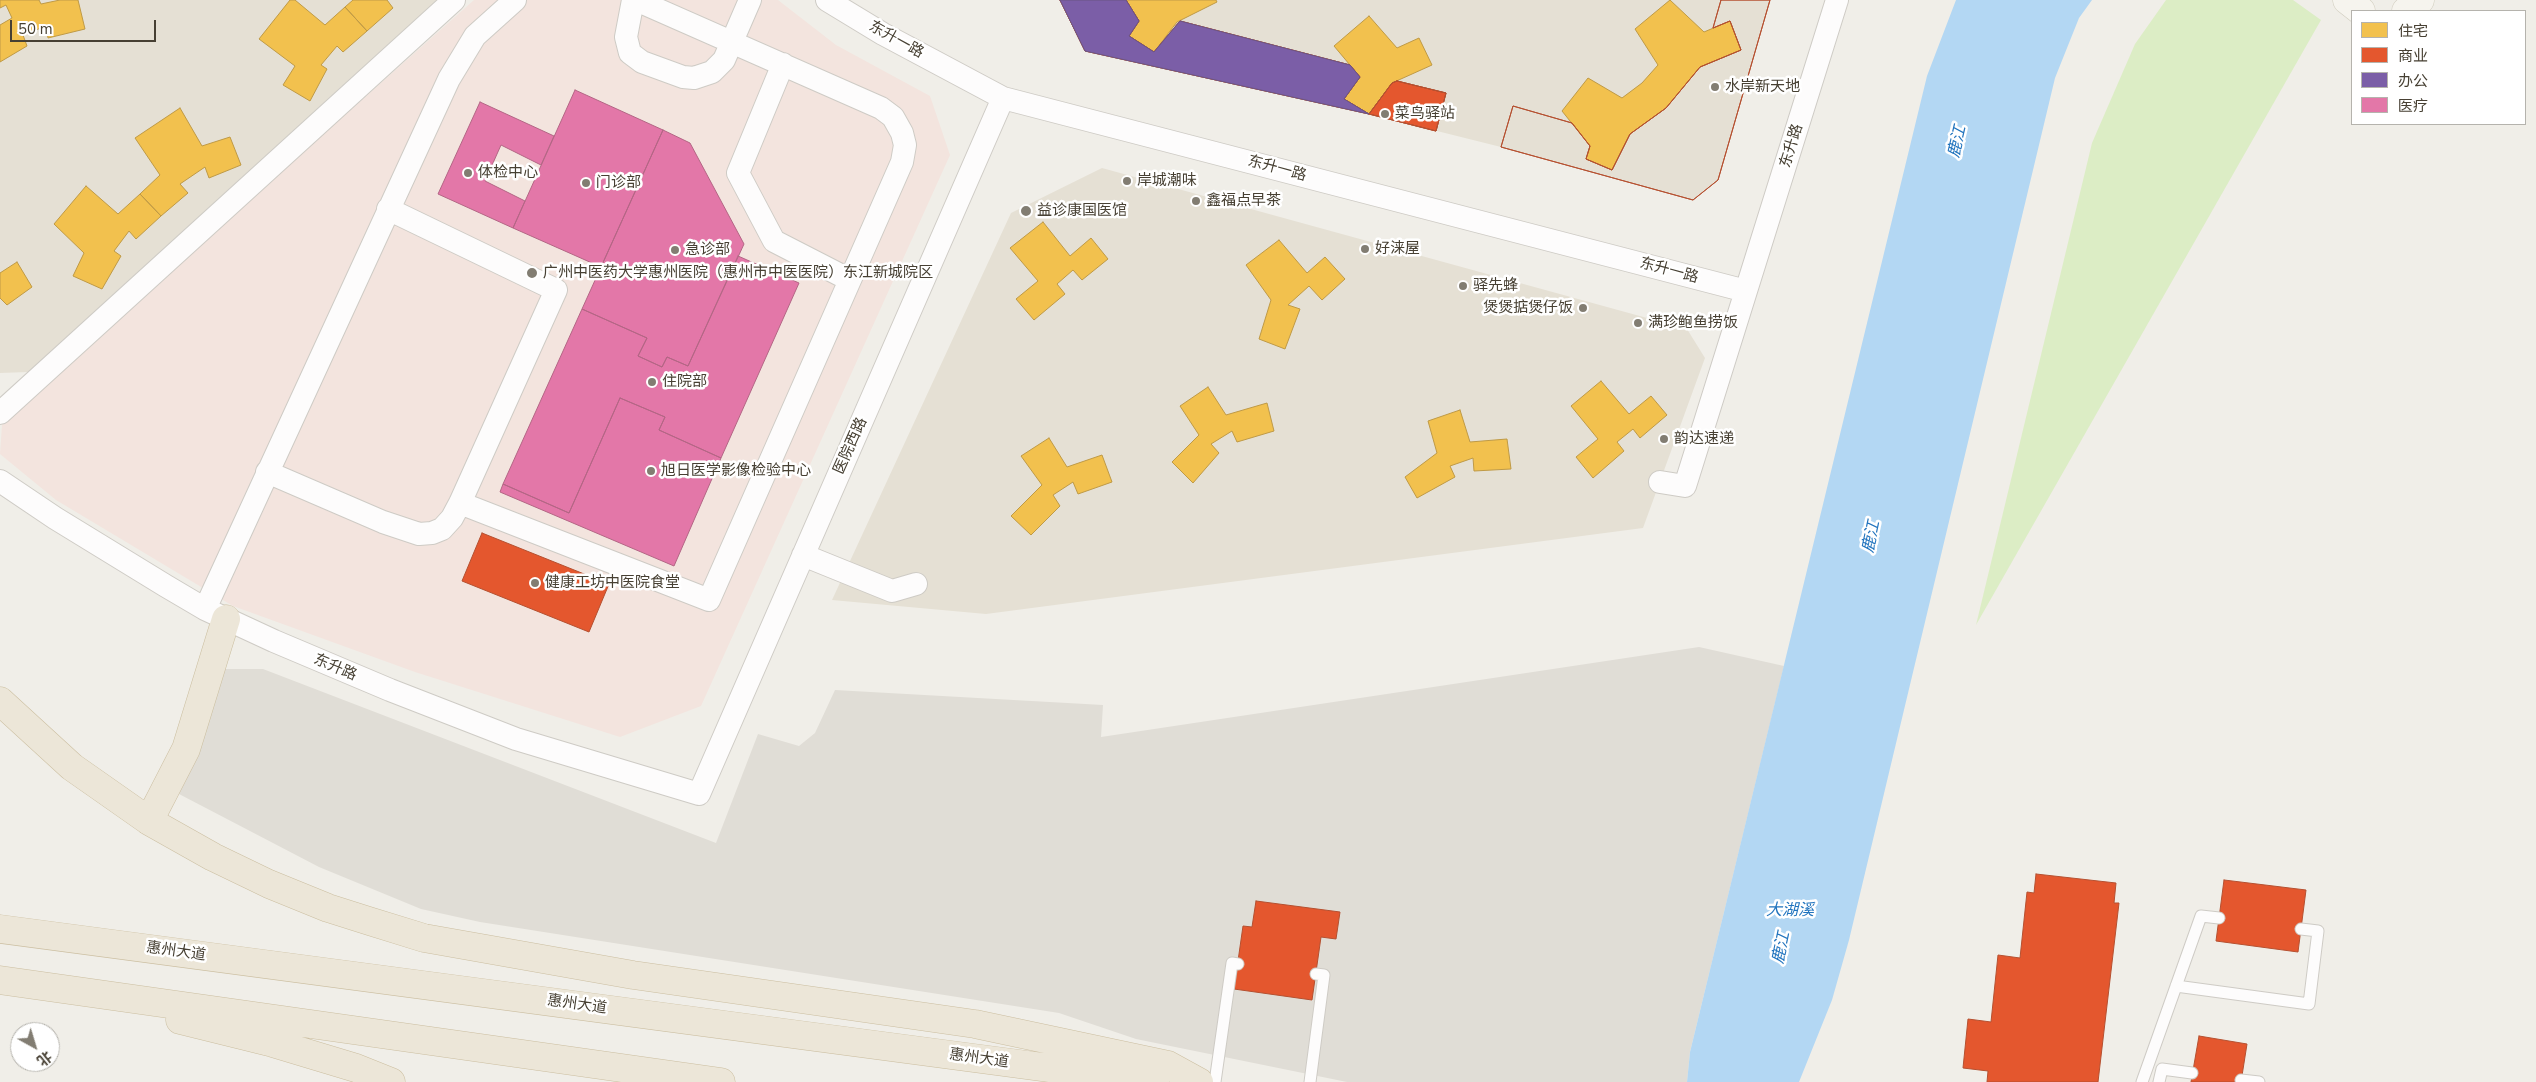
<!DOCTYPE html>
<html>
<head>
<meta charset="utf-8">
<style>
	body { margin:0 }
	#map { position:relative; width:2536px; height:1082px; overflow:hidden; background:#f0eee8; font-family:"Nunito Sans","Noto Sans SC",sans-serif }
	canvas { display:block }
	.legend { position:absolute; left:2351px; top:10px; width:175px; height:115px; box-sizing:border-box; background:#fff; border:1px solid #b5b3ad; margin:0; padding:6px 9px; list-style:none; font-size:15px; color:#474033 }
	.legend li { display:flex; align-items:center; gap:10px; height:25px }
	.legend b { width:25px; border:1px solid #b5b3ad }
	.north { position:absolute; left:10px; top:1022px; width:50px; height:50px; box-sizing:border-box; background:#fff; border:1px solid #b5b3ad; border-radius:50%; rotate:141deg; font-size:14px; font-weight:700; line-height:20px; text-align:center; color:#474033 }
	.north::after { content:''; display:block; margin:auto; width:18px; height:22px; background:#827d72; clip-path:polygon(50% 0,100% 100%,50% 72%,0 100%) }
	.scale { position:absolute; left:10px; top:20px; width:146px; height:22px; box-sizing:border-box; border:2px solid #474033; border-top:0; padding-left:6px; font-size:15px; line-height:18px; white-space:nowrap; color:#474033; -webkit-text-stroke:4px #fff; paint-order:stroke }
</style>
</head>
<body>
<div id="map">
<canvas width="2536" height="1082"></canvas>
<ul class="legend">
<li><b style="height:14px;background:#f2c14e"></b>住宅</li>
<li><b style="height:14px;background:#e4572e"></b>商业</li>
<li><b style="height:14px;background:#7b5ea7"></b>办公</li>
<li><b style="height:14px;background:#e377a8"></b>医疗</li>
</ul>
<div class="north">北</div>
<div class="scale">50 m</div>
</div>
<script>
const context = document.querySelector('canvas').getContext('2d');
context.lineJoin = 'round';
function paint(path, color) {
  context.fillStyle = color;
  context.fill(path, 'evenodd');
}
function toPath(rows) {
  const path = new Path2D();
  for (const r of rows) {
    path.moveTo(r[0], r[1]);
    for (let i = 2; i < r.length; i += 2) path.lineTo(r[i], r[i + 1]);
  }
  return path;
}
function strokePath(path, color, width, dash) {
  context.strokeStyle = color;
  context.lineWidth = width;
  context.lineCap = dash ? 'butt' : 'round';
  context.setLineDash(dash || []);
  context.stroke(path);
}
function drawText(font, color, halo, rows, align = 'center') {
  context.font = font + ' "Nunito Sans","Noto Sans SC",sans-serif';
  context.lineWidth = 5;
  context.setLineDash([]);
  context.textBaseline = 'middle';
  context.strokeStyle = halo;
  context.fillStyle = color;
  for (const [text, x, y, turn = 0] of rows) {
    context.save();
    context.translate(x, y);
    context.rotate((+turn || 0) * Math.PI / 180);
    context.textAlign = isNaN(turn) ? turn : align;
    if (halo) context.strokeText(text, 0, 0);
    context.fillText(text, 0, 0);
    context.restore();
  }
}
const residential = toPath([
	[0,0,437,0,28,372,0,373],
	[1060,0,1770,0,1718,180,1693,200,1501,147,1369,114,1085,51],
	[1102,168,1687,329,1705,358,1643,528,986,614,832,600,1011,213]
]);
const industrial = toPath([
	[1699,647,1784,666,1690,1052,1687,1082,1347,1082,1136,1039,1059,1013,480,922,421,909,319,867,179,794,200,743,225,669,263,669,716,843,758,734,799,746,815,733,835,690,1103,705,1101,737]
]);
const medical = toPath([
	[474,0,778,0,836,45,930,96,950,155,701,706,620,737,415,672,233,606,56,500,0,454,2,425,35,391]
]);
const green = toPath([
	[2166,0,2293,0,2321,20,1976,625,2092,143,2135,44]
]);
const water = toPath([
	[1956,0,2092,0,2079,18,2055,78,1849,940,1832,1000,1799,1082,1687,1082,1690,1052,1927,76]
]);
const homes = toPath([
	[0,0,39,0,41,4,60,0,78,0,85,29,48,38,46,26,23,35,27,46,0,62,0,25,12,18,6,5,0,8,0,0],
	[290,0,295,0,325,25,345,7,367,31,343,52,337,46,321,65,327,69,310,101,283,85,295,66,259,39,290,0],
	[353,0,387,0,393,8,367,31,345,7,353,0],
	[1126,0,1216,0,1217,2,1177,22,1154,52,1129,36,1139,21,1126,0],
	[1670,0,1704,32,1730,21,1741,50,1700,67,1666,108,1630,134,1612,170,1586,159,1590,146,1562,111,1588,78,1622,98,1642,83,1658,65,1635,29,1670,0],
	[1369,16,1397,48,1419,38,1432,65,1392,83,1369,114,1344,99,1360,77,1334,46,1369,16],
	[180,108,202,146,230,137,241,165,209,178,205,167,180,184,188,193,161,216,140,194,160,175,135,138,180,108],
	[86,186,118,214,140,194,161,216,136,239,129,231,114,251,121,256,102,289,73,276,84,253,54,224,86,186],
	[1043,222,1070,256,1091,238,1108,259,1082,280,1073,270,1057,284,1065,294,1034,320,1016,299,1038,281,1010,248,1043,222],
	[1279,240,1307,273,1325,257,1345,279,1322,300,1309,286,1288,305,1300,309,1285,349,1259,339,1271,300,1246,265,1279,240],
	[17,262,32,287,7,305,0,298,0,273,17,262],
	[1601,381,1629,414,1651,396,1667,415,1640,438,1633,429,1617,442,1624,451,1593,478,1576,457,1598,439,1571,406,1601,381],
	[1208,387,1226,415,1267,403,1274,431,1237,442,1232,431,1211,444,1219,453,1193,483,1172,462,1199,435,1180,406,1208,387],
	[1460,410,1470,442,1507,439,1511,469,1474,471,1473,458,1450,466,1455,477,1417,498,1405,477,1437,453,1428,421,1460,410],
	[1049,438,1067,467,1102,455,1112,482,1078,494,1073,482,1053,495,1060,506,1031,535,1011,516,1042,485,1021,456,1049,438]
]);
const shops = toPath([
	[1060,0,1126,0,1139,21,1129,36,1154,52,1180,21,1350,65,1360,77,1344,99,1369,114,1085,51,1060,0],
	[1060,0,1126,0,1139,21,1129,36,1154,52,1180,21,1350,65,1360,77,1344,99,1369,114,1085,51,1060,0],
	[1721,0,1770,0,1718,180,1693,200,1501,147,1513,106,1572,123,1590,146,1586,159,1612,170,1630,134,1666,108,1700,67,1741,50,1730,21,1713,28,1721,0],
	[1721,0,1770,0,1718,180,1693,200,1501,147,1513,106,1572,123,1590,146,1586,159,1612,170,1630,134,1666,108,1700,67,1741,50,1730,21,1713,28,1721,0],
	[1397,81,1446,93,1436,131,1369,114,1392,83,1397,81],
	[1397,81,1446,93,1436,131,1369,114,1392,83,1397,81],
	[1397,81,1446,93,1436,131,1369,114,1392,83,1397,81],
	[482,533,609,584,589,632,462,581,482,533],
	[2036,874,2116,883,2114,903,2119,903,2098,1082,1987,1082,1988,1071,1963,1068,1968,1019,1991,1022,1998,955,2020,958,2027,892,2034,893,2036,874],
	[2224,880,2306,890,2298,952,2216,941,2224,880],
	[1256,901,1340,912,1336,939,1321,937,1312,1000,1234,989,1243,926,1252,927,1256,901],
	[2199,1036,2247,1044,2241,1082,2191,1082,2199,1036]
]);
const offices = toPath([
	[1060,0,1126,0,1139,21,1129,36,1154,52,1180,21,1350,65,1360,77,1344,99,1369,114,1085,51,1060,0]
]);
const health = toPath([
	[575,90,663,130,601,267,513,228,575,90],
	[480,102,554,136,541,165,501,145,485,181,525,201,513,228,438,194,480,102],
	[663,130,690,143,744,244,688,366,667,357,662,367,638,356,647,338,582,309,663,130],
	[738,256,799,283,721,458,659,430,665,417,620,398,569,513,503,484,582,309,647,338,638,356,662,367,667,357,688,366,738,256],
	[620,398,665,417,659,430,721,458,674,566,500,492,503,484,569,513,620,398]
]);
const lane = toPath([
	[2176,986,2309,1004,2318,931,2301,929],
	[2241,1080,2259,1082],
	[1215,1082,1232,963,1238,964],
	[1310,1082,1324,975,1316,974],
	[2142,1082,2201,916,2219,918],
	[2159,1082,2162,1069,2192,1073]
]);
const street = toPath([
	[633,0,626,37,630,53,642,62,683,77,694,78,712,72,724,60,750,0],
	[827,0,883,34,1003,98,1746,291],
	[783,64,738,173,774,241,850,280],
	[0,413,454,0],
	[267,472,383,522,419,534,432,533,442,529,452,518,460,503,556,290,388,209],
	[0,481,55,518,166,586,205,609,274,641,390,690,516,739,699,794,1003,98],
	[1660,482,1685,486,1837,0],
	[460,503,709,600,902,162,905,145,902,133,893,117,881,108,636,0],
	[803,555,892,591,916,584],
	[205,609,449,79,475,36,515,0]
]);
const secondary = toPath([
	[2347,0,2361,11],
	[2406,11,2420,0]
]);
const highway = toPath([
	[0,701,72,767,149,821,213,857,269,884,328,908,369,921,424,938,633,975,975,1024,1168,1065,1199,1082],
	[149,821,186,749,226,619],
	[0,929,1155,1082],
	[0,980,721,1082],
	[180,1020,273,1043,356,1068,391,1082]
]);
const markers = [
	[1715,87,5,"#827d72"],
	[1385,114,5,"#827d72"],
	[468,173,5,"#827d72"],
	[1127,181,5,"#827d72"],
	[586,183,5,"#827d72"],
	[1196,201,5,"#827d72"],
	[1026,211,6,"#827d72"],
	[1365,249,5,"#827d72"],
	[675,250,5,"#827d72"],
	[532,273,6,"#827d72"],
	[1463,286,5,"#827d72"],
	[1583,308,5,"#827d72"],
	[1638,323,5,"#827d72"],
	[652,382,5,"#827d72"],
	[1664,439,5,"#827d72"],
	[651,471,5,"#827d72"],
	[535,583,5,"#827d72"]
];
const streetNames = [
	["东升一路",896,40,29],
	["东升路",1792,146,-73],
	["东升一路",1277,169,15],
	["东升一路",1669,271,15],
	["医院西路",851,446,-66],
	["东升路",335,668,23],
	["惠州大道",176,952,8],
	["惠州大道",577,1005,8],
	["惠州大道",979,1059,8]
];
const poiNames = [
	["水岸新天地",1725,87],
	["菜鸟驿站",1395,114],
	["体检中心",478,173],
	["岸城潮味",1137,181],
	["门诊部",596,183],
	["鑫福点早茶",1206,201],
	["益诊康国医馆",1037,211],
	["好涞屋",1375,249],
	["急诊部",685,250],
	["广州中医药大学惠州医院（惠州市中医医院）东江新城院区",543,273],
	["驿先蜂",1473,286],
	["煲煲掂煲仔饭",1573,308,"right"],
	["满珍鲍鱼捞饭",1648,323],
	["住院部",662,382],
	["韵达速递",1674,439],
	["旭日医学影像检验中心",661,471],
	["健康工坊中医院食堂",545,583]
];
const waterNames = [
	["鹿江",1958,142,-77],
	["鹿江",1872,537,-78],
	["大湖溪",1790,911],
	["鹿江",1782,948,-78]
];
paint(residential, '#e5e0d4');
paint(industrial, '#e0ddd6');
paint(medical, '#f3e4de');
paint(green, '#dcedc5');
paint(water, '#b3d7f3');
paint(homes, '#f2c14e');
strokePath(homes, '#bf9a46', 1);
paint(shops, '#e4572e');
strokePath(shops, '#b55030', 1);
paint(offices, '#7b5ea7');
strokePath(offices, '#6b5584', 1);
paint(health, '#e377a8');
strokePath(health, '#b46685', 1);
strokePath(lane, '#cecbc5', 13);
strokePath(street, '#cecbc5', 24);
strokePath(secondary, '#d0ccbe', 29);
strokePath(highway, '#cbbea0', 29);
strokePath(lane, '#fdfcfc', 11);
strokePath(street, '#fdfcfc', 22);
strokePath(secondary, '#f6f4ee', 28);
strokePath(highway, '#ece6d8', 28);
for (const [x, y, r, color] of markers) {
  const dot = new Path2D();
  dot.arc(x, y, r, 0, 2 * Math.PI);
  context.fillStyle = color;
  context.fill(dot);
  strokePath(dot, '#fff', 2);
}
drawText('15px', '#474033', '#fff', streetNames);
drawText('15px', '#474033', '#fff', poiNames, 'left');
drawText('italic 16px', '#2174be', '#fff', waterNames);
</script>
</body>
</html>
